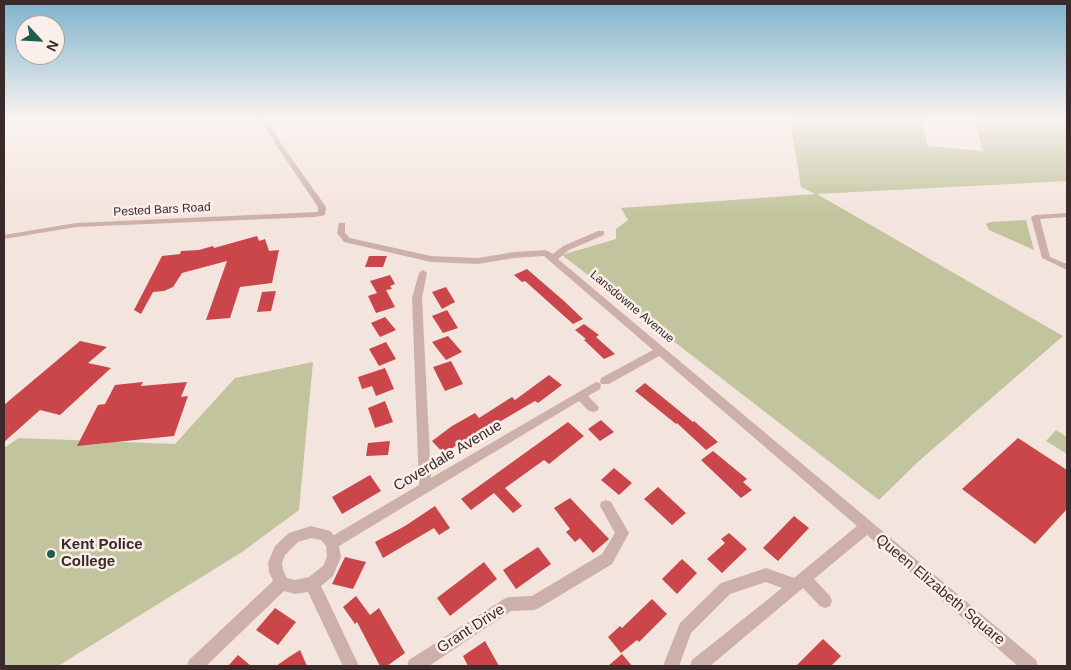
<!DOCTYPE html>
<html>
<head>
<meta charset="utf-8">
<style>
	body { margin:0 }
	#map { position:relative; width:1071px; height:670px; overflow:hidden; background:#f4e4de; font-family:Helvetica,sans-serif }
	canvas { display:block }
	.frame { position:absolute; inset:0; border:5px solid #3a2a29; pointer-events:none }
	.north { position:absolute; left:15px; top:15px; width:50px; height:50px; box-sizing:border-box; background:#fbefeb; border:1px solid #aea09d; border-radius:50%; rotate:115deg; font-size:14px; font-weight:700; line-height:20px; text-align:center; color:#3a2a29 }
	.north::after { content:''; display:block; margin:auto; width:18px; height:22px; background:#1d5d50; clip-path:polygon(50% 0,100% 100%,50% 72%,0 100%) }
</style>
</head>
<body>
<div id="map">
<canvas width="1071" height="670"></canvas>
<div class="frame"></div>
<div class="north">N</div>
</div>
<script>
const context = document.querySelector('canvas').getContext('2d');
context.lineJoin = 'round';
function paint(path, color) {
  context.fillStyle = color;
  context.fill(path, 'evenodd');
}
function toPath(rows) {
  const path = new Path2D();
  for (const r of rows) {
    path.moveTo(r[0], r[1]);
    for (let i = 2; i < r.length; i += 2) path.lineTo(r[i], r[i + 1]);
  }
  return path;
}
function strokePath(path, color, width, dash) {
  context.strokeStyle = color;
  context.lineWidth = width;
  context.lineCap = dash ? 'butt' : 'round';
  context.setLineDash(dash || []);
  context.stroke(path);
}
function drawText(font, color, halo, rows, align = 'center') {
  context.font = font + ' Helvetica,sans-serif';
  context.lineWidth = 5;
  context.setLineDash([]);
  context.textBaseline = 'middle';
  context.strokeStyle = halo;
  context.fillStyle = color;
  for (const [text, x, y, turn = 0] of rows) {
    context.save();
    context.translate(x, y);
    context.rotate((+turn || 0) * Math.PI / 180);
    context.textAlign = isNaN(turn) ? turn : align;
    if (halo) context.strokeText(text, 0, 0);
    context.fillText(text, 0, 0);
    context.restore();
  }
}
const green = toPath([
	[790,119,921,119,928,146,983,151,974,119,1067,119,1067,181,817,194,1063,336,919,461,879,500,562,255,616,239,616,229,628,220,621,208,815,194,801,187],
	[1026,220,1034,250,989,230,986,224,990,222],
	[313,362,299,510,242,552,58,666,4,666,4,448,19,438,175,444,235,378],
	[1056,430,1067,437,1067,454,1046,441]
]);
const building = toPath([
	[257,236,259,241,265,239,269,251,279,250,272,283,240,287,230,318,206,320,227,261,182,273,173,287,164,291,153,292,141,314,134,310,162,256,180,254,181,251,199,250,213,246,214,248],
	[369,256,387,256,383,267,365,267],
	[527,269,564,301,583,319,573,324,525,281,522,282,514,275],
	[390,275,395,284,390,286,392,289,386,290,395,307,376,313,368,296,377,293,370,281],
	[446,287,455,302,442,309,432,292],
	[276,291,271,311,257,312,262,292],
	[447,310,458,328,443,333,432,316],
	[385,317,396,330,380,337,371,323],
	[584,324,599,335,596,337,615,354,604,359,584,340,586,339,575,330],
	[448,336,462,352,446,360,432,342],
	[80,341,107,347,88,363,111,368,60,415,40,410,4,442,4,405],
	[386,342,396,359,379,366,369,349],
	[451,361,463,384,445,391,433,367],
	[385,368,394,389,376,396,372,386,362,389,358,377],
	[549,375,562,385,538,403,535,401,465,442,464,440,444,454,432,441,452,426,475,413,479,418,512,397,515,400],
	[143,382,141,386,187,382,181,397,188,396,174,436,77,446,98,405,105,404,115,385],
	[645,383,693,422,694,421,718,442,706,450,677,423,676,424,635,391],
	[385,401,393,422,375,428,368,408],
	[601,420,614,432,600,441,588,429],
	[568,422,584,436,549,464,544,460,505,488,522,506,513,513,494,493,471,510,461,499],
	[1018,438,1067,470,1067,509,1035,544,962,489],
	[390,441,388,455,366,456,368,443],
	[713,451,747,479,743,482,752,490,741,498,701,460],
	[614,468,632,483,619,495,601,480],
	[370,475,381,491,342,514,332,497],
	[658,487,686,513,672,525,644,499],
	[570,498,609,539,593,553,580,538,575,542,566,532,570,529,554,508],
	[435,506,450,528,439,535,434,528,383,558,375,542,405,526],
	[794,516,809,528,778,561,763,548],
	[729,533,747,549,722,573,707,559,725,543,721,539],
	[538,547,551,564,516,589,503,570],
	[345,557,366,562,353,589,332,584],
	[682,559,697,573,677,594,662,579],
	[484,562,497,579,450,616,437,598],
	[356,596,370,615,379,608,405,653,387,666,380,666,357,622,355,624,343,607],
	[652,599,667,614,639,642,637,640,621,653,608,637,620,626,622,628],
	[275,608,296,622,278,645,256,630],
	[823,639,841,656,831,666,796,666],
	[485,641,499,666,468,666,463,656],
	[300,650,307,666,276,666,289,657],
	[622,654,632,666,608,666],
	[238,655,251,666,228,666]
]);
const minor = toPath([
	[256,119,263,119,272,127,282,145,326,207,325,215,315,217,76,227,4,239,4,235,76,223,318,212,318,207,276,145,267,129,256,119],
	[1067,213,1067,217,1040,219,1050,257,1067,264,1067,270,1042,258,1031,217,1035,215,1067,213],
	[339,223,345,223,345,233,350,238,431,256,478,258,514,252,546,250,553,254,563,246,598,231,604,231,604,235,569,250,558,259,1036,660,1038,666,1018,666,867,535,814,579,830,596,832,601,830,606,825,608,820,606,803,588,710,666,690,666,692,660,782,588,766,582,730,594,691,633,679,666,663,666,680,623,721,583,766,568,794,578,857,526,659,356,609,384,601,384,600,381,601,378,653,350,544,256,514,258,478,264,431,262,344,242,337,233,339,223],
	[423,270,427,273,422,298,431,478,596,382,600,383,601,386,600,389,588,396,597,405,599,408,597,411,593,412,589,411,579,401,339,546,341,557,333,576,321,586,359,666,343,666,308,592,295,594,284,591,206,666,187,666,189,660,273,581,269,572,268,563,275,546,289,533,311,526,330,531,334,535,419,485,412,298,419,273,423,270],
	[311,538,321,540,326,546,327,557,323,566,309,577,295,580,287,578,283,570,282,563,285,555,298,542,311,538],
	[606,500,611,502,629,533,612,564,539,608,534,610,511,611,429,666,407,666,409,660,504,599,509,597,532,596,602,554,615,533,600,506,601,502,606,500]
]);
const markers = [
	[51,554,5,"#1d5d50"]
];
const streetNames = [
	["Pested Bars Road",162,210,-3],
	["Lansdowne Avenue",632,307,40]
];
const nearStreetnames = [
	["Coverdale Avenue",448,456,-31],
	["Queen Elizabeth Square",940,590,40],
	["Grant Drive",471,629,-33]
];
const nearPoinames = [
	["Kent Police",61,545],
	["College",61,562]
];
paint(green, '#c1c49d');
paint(building, '#ca464a');
paint(minor, '#cdb0a9');
const sky = context.createLinearGradient(0, 0, 0, 213);
sky.addColorStop(0, '#7db3cd');
sky.addColorStop(0.56, '#faf3f0');
sky.addColorStop(1, '#faf3f000');
context.fillStyle = sky;
context.fillRect(0, 0, 1071, 213);
for (const [x, y, r, color] of markers) {
  const dot = new Path2D();
  dot.arc(x, y, r, 0, 2 * Math.PI);
  context.fillStyle = color;
  context.fill(dot);
  strokePath(dot, '#fbefeb', 2);
}
drawText('12px', '#3a2a29', '#fbefeb', streetNames);
drawText('15px', '#3a2a29', '#fbefeb', nearStreetnames);
drawText('bold 15px', '#3a2a29', '#fbefeb', nearPoinames, 'left');
</script>
</body>
</html>
